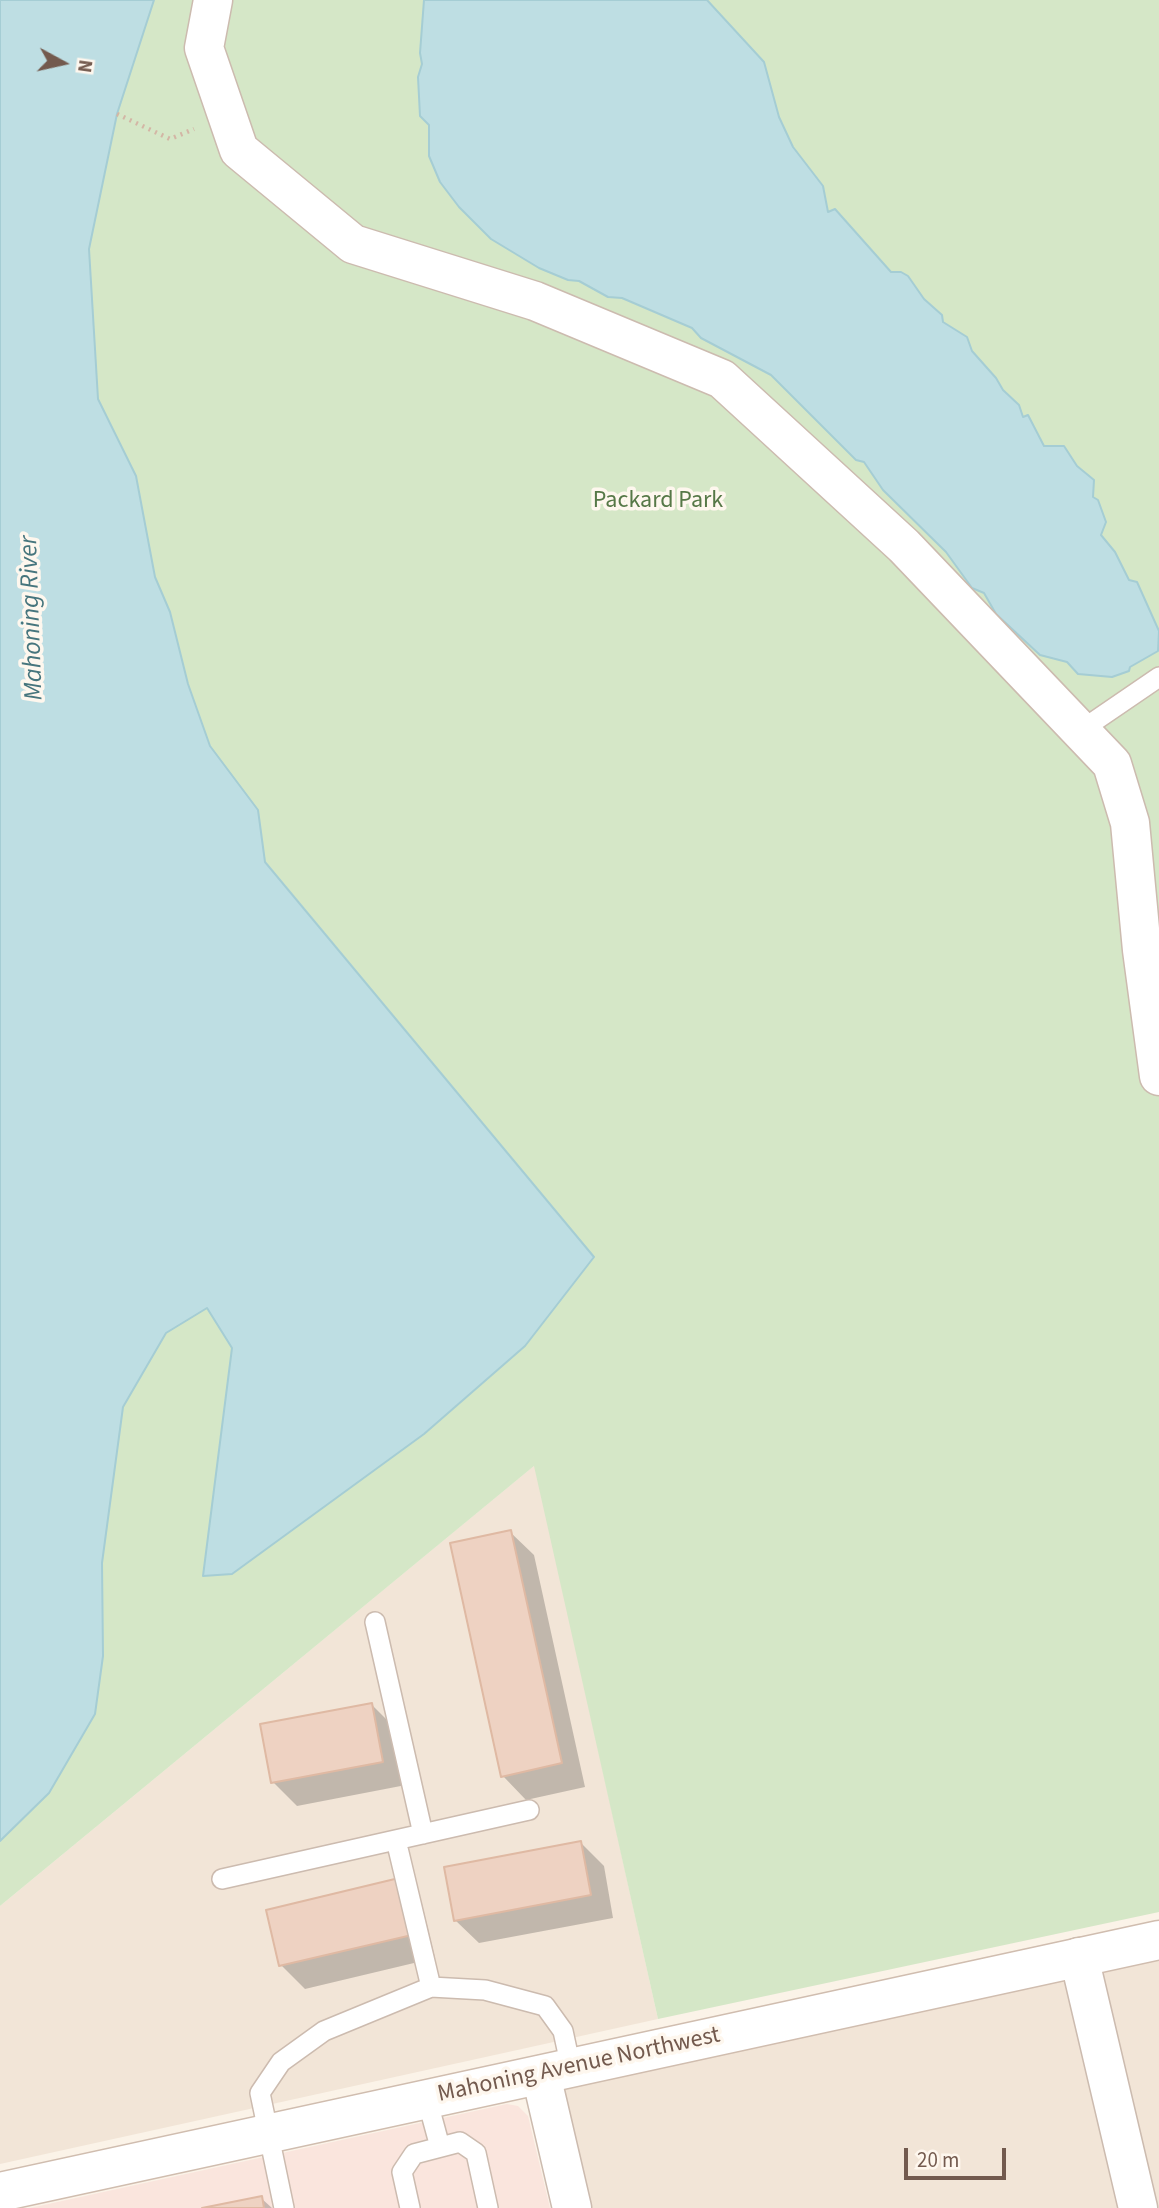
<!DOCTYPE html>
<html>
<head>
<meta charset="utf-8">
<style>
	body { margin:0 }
	#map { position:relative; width:1159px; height:2208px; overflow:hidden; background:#fbf3e8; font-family:"Source Sans 3",sans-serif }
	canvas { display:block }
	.north { position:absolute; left:28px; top:28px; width:70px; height:70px; -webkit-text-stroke:5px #fef7ee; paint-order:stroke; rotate:98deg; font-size:19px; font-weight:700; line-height:28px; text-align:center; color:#735a4e }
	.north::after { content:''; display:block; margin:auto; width:24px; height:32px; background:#735a4e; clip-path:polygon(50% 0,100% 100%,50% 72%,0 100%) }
	.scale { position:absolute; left:904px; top:2148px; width:102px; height:32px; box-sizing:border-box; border:4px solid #735a4e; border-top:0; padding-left:9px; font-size:21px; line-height:24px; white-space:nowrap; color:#735a4e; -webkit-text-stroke:5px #fef7ee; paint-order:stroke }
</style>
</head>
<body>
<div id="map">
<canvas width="1159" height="2208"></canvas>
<div class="north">N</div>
<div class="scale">20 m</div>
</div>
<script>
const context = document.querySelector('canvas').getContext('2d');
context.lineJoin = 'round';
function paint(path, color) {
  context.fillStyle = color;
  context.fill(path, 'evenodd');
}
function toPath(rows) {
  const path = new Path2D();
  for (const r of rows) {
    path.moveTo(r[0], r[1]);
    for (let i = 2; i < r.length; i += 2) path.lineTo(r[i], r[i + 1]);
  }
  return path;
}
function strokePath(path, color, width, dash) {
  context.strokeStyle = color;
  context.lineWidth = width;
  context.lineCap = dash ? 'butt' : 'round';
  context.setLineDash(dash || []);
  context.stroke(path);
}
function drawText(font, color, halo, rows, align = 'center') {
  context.font = font + ' "Source Sans 3",sans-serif';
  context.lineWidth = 7;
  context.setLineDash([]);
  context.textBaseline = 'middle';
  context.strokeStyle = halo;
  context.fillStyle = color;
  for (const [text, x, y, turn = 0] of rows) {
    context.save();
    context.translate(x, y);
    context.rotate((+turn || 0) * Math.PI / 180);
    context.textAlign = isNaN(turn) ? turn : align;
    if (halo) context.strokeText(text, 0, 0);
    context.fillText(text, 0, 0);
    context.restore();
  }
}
const residential = toPath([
	[535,1465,658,2019,0,2164,0,1906],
	[1159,1940,1159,2208,572,2208,541,2075]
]);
const commercial = toPath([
	[507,2104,518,2106,528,2116,550,2208,30,2208]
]);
const green = toPath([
	[154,0,1159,0,1159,1912,658,2019,534,1466,0,1906,0,1841,49,1793,103,1656,102,1563,123,1407,166,1333,207,1308,232,1348,203,1575,232,1574,424,1434,525,1346,594,1257,265,861,258,810,210,746,188,684,170,612,155,577,136,476,98,399,89,249,117,114]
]);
const water = toPath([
	[0,0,154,0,117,114,89,249,98,399,136,476,155,577,170,612,188,684,210,746,258,810,265,862,594,1257,525,1346,424,1434,232,1574,203,1576,232,1348,207,1308,166,1333,123,1407,102,1563,103,1656,95,1714,49,1793,0,1841,0,0],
	[424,0,707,0,764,62,779,117,793,147,823,186,828,212,835,209,891,272,901,272,908,276,924,299,942,315,943,322,967,337,972,351,996,378,1003,390,1019,405,1023,417,1028,415,1044,446,1064,446,1077,466,1094,480,1093,497,1098,500,1106,522,1101,535,1115,552,1129,580,1137,582,1159,631,1158,651,1130,667,1129,671,1112,677,1078,674,1067,662,1040,655,996,614,984,593,972,588,946,552,883,490,864,462,856,460,771,375,701,338,692,328,622,298,608,297,579,281,568,280,539,268,491,239,459,207,440,182,429,156,429,125,420,116,418,77,422,64,420,53,424,0]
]);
const shadow = toPath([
	[510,1532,534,1555,585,1787,526,1800,503,1776],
	[372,1705,395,1728,406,1785,297,1806,273,1782],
	[580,1842,604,1866,613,1918,479,1943,455,1920],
	[399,1880,422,1904,435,1958,305,1989,281,1965],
	[261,2198,272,2208,211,2208]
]);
const building = toPath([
	[511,1530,562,1763,501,1777,450,1543,511,1530],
	[372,1703,383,1762,271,1783,260,1724,372,1703],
	[581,1841,591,1895,454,1921,444,1867,581,1841],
	[399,1878,412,1935,279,1966,266,1910,399,1878],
	[262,2196,264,2208,202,2208,262,2196]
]);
const path = toPath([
	[117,114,170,139,194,129]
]);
const service = toPath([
	[1080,731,1159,677],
	[375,1622,423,1834],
	[396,1840,431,1987],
	[222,1879,529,1810],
	[427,2099,440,2147],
	[284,2208,260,2093,281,2062,324,2031,431,1987,485,1990,545,2006,563,2031,571,2068],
	[410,2208,402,2172,414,2154,460,2142,476,2153,488,2208]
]);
const minor = toPath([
	[213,0,204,48,239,150,353,244,535,301,722,379,904,546,1112,764,1130,823,1142,950,1159,1076],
	[1079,1957,1138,2208],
	[541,2075,572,2208]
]);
const secondary = toPath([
	[0,2192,1159,1940]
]);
const parkNames = [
	["Packard Park",658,502]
];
const streetNames = [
	["Mahoning Avenue Northwest",579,2066,-12]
];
const waterNames = [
	["Mahoning River",33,618,-92]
];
paint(residential, '#f2e5d7');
paint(commercial, '#fae5dd');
paint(green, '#d5e7c7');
paint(water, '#bedee3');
strokePath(water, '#a5cdd4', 2);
paint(shadow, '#0003');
paint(building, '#eed2c2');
strokePath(building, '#dfb9a3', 2);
strokePath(service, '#ccbbaf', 22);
strokePath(minor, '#ccbbaf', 41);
strokePath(secondary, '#d0bdaf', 41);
strokePath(path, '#d3b6a5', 4.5, [2, 5]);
strokePath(service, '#fff', 19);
strokePath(minor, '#fff', 38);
strokePath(secondary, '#fff', 38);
drawText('24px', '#567847', '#fef7ee', parkNames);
drawText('24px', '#735a4e', '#fef7ee', streetNames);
drawText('italic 26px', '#46757d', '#fef7ee', waterNames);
</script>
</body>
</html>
